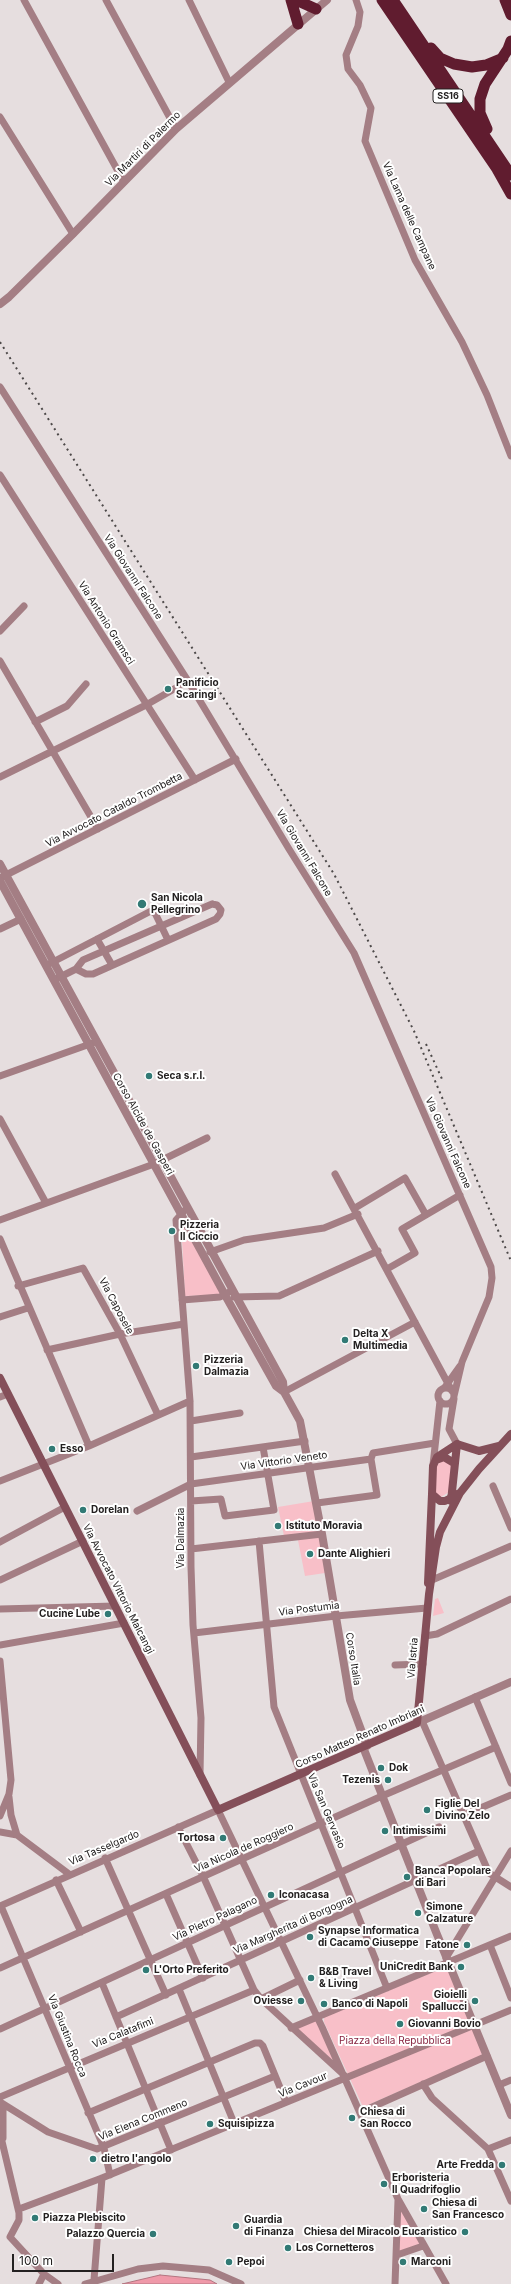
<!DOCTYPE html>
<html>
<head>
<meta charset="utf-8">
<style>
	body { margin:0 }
	#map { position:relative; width:511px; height:2284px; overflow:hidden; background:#e6dedf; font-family:Inter,sans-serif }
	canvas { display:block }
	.scale { position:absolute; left:12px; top:2254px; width:102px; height:18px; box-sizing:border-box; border:2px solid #232020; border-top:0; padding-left:5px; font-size:12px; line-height:14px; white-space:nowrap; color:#232020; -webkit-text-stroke:3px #fff; paint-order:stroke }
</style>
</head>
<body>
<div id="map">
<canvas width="511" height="2284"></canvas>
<div class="scale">100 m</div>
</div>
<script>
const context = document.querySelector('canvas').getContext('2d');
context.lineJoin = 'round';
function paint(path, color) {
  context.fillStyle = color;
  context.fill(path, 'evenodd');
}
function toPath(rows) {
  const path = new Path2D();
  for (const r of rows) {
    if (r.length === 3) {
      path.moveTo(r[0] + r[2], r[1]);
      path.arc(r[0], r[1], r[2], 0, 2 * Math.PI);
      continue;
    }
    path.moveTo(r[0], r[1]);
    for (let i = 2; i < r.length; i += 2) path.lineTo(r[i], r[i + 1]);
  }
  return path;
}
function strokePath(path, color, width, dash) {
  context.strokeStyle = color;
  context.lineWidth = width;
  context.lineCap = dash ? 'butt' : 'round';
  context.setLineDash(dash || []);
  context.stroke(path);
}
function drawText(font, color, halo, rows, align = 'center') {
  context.font = font + ' Inter,sans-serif';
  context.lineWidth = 4;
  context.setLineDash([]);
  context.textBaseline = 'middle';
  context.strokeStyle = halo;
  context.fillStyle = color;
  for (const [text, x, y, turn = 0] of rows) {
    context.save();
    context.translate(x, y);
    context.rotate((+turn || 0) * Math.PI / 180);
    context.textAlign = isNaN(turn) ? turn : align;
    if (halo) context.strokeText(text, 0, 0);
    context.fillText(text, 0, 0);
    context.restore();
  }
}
const green = toPath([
	[181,1220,220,1293,218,1295,185,1296],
	[443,1461,447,1461,451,1466,449,1492,441,1497,434,1492,436,1465],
	[314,1501,325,1573,305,1576,297,1535,284,1536,278,1507],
	[438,1598,444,1613,433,1616,435,1599],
	[443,1968,448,1970,482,2053,481,2056,363,2107,324,2022,324,2018,326,2016],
	[317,2019,338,2065,296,2028],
	[399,2203,421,2245,398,2253]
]);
const water = toPath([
	[160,2275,210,2280,217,2284,122,2284,160,2275]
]);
const minor = toPath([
	[24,0,124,182],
	[106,0,176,129],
	[189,0,229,82],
	[356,0,360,12,358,26,346,55,348,69,360,85,371,108,365,141,415,260,462,342,487,395,511,456],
	[0,117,73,234],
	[0,387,188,681,289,849,354,953,491,1267,492,1278,489,1297,462,1362,454,1396],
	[0,475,195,780],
	[0,631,24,606],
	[0,661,98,829],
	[35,722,67,706,86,684],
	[0,777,146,705,188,681],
	[0,878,236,759],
	[212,904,217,905,221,910,220,914,216,919,93,974,86,974,76,969,83,960,212,904],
	[0,929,21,919],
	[97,939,112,965],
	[49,964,151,911,155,913,168,940],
	[56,979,76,969],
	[0,1076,93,1043],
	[0,1119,46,1203],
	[335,1174,452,1391],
	[355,1208,405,1178,426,1215],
	[185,1210,176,1220,190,1401,191,1567,193,1625,201,1718,200,1775],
	[0,1220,154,1164,207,1138],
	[0,1239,89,1446],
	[210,1252,244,1240,324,1228,358,1214],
	[387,1269,415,1253,402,1229,460,1195],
	[18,1286,83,1268,120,1334,158,1415],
	[234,1297,279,1296,378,1251],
	[182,1300,220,1297,231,1291],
	[0,1317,28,1308],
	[47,1350,120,1334,184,1324],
	[445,1387,460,1366],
	[446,1396,8],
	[284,1392,415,1322],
	[0,1397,8,1394],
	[454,1399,449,1429,457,1444],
	[191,1421,240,1413],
	[191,1457,305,1441],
	[371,1459,373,1453,435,1443],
	[433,1465,440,1401],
	[0,1481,89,1446,190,1401],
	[493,1486,511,1528],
	[191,1501,221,1499,225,1516,274,1510,263,1447],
	[317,1503,377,1495,371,1459],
	[137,1511,191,1484,371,1459],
	[259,1541,274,1707,387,1988],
	[0,1542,65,1507],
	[191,1549,322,1534],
	[0,1580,83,1541],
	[432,1580,511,1546],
	[0,1609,115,1606],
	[194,1633,336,1616,427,1608],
	[425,1636,437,1634,511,1599],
	[0,1645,124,1623],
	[0,1661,11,1780,9,1794,0,1816],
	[395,1665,423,1664],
	[475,1697,511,1783],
	[422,1721,489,1873,511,1887],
	[9,1797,11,1815,17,1835],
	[464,1815,511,1795],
	[178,1827,203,1876,254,1990,261,1999,344,2075],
	[0,1832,17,1835,69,1874],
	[105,1858,166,1995],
	[56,1880,81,1932],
	[166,1894,203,1978],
	[0,1906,218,1810,322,2027,398,2199,446,2284],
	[1,1906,104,2148,110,2175],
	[490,1945,511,1998],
	[446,1958,511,1851],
	[0,1968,382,1796,496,1747],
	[102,1983,171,2150],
	[179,1989,234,2123],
	[261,1999,300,1980],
	[116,2017,479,1851],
	[291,2028,511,1936],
	[0,2029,439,1827],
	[423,2084,432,2098,488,2149,511,2201],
	[499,2085,511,2080],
	[0,2097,254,1990],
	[0,2102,48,2132,97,2149,275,2076],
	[361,2112,487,2056],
	[88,2113,255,2043,260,2043,263,2046,286,2102],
	[0,2133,19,2213,19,2220,10,2237,44,2274,58,2284],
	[3,2138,3,2104],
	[488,2149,511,2140],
	[19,2209,102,2178,511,2010],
	[397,2255,423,2246],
	[94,2280,102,2178],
	[39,2284,44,2274],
	[85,2284,138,2269,163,2266,209,2270,241,2284],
	[395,2284,398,2200]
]);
const tertiary = toPath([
	[0,304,9,297,73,234,176,129,327,0],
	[0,864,283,1382,284,1392,300,1421,322,1534,350,1700,367,1746],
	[0,881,225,1295,276,1386,284,1392],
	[417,1723,511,1682],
	[363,1747,436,1932,511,2115]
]);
const secondary = toPath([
	[0,1378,218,1810,417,1723,429,1594,436,1547,440,1532,460,1493],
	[457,1444,479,1451,499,1446],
	[436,1460,444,1457,454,1463],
	[451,1497,460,1493,479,1469,511,1434],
	[451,1498,445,1501,440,1501,432,1494,433,1466,437,1457,457,1444],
	[451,1501,457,1444],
	[428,1583,432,1494]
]);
const trunk = toPath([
	[291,0,298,24],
	[296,0,316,9],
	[382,0,497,169,511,194],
	[393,0,511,175],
	[505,0,511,15],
	[431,48,440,58,454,64,472,67,486,65,503,58],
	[487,129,480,113,480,99,485,84,508,49,511,41]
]);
const rail = toPath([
	[0,342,334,874,414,1031,511,1261],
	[426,1044,442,1079]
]);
const markers = [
	[168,689,4,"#327a75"],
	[142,904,5,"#327a75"],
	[149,1076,4,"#327a75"],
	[172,1231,4,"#327a75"],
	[345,1340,4,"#327a75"],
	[196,1366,4,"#327a75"],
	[52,1449,4,"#327a75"],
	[83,1510,4,"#327a75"],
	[278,1526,4,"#327a75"],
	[310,1554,4,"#327a75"],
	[108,1614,4,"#327a75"],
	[381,1768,4,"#327a75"],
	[388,1780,4,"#327a75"],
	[427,1810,4,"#327a75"],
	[385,1831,4,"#327a75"],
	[223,1838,4,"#327a75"],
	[407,1877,4,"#327a75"],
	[271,1895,4,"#327a75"],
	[418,1913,4,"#327a75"],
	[310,1937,4,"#327a75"],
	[467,1945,4,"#327a75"],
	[461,1967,4,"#327a75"],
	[146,1970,4,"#327a75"],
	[311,1978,4,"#327a75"],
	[301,2001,4,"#327a75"],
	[475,2001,4,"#327a75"],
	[324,2004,4,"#327a75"],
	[400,2024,4,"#327a75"],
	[352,2118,4,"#327a75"],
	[210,2124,4,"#327a75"],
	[93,2159,4,"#327a75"],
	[502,2165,4,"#327a75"],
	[384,2184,4,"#327a75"],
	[424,2209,4,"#327a75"],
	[35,2218,4,"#327a75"],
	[236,2226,4,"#327a75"],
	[465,2232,4,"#327a75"],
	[153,2234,4,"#327a75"],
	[288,2248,4,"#327a75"],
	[229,2262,4,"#327a75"],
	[403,2262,4,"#327a75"]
];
const shields = [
	[448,96,30]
];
const shieldNames = [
	["SS16",448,96]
];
const streetNames = [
	["Via Martiri di Palermo",143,149,-45],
	["Via Lama delle Campane",409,216,66],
	["Via Giovanni Falcone",133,577,57],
	["Via Antonio Gramsci",106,623,58],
	["Via Avvocato Cataldo Trombetta",114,810,-27],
	["Via Giovanni Falcone",304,853,59],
	["Corso Alcide de Gasperi",143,1124,61],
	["Via Giovanni Falcone",448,1143,66],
	["Via Caposele",116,1306,62],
	["Via Vittorio Veneto",284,1461,-8],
	["Via Dalmazia",181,1538,-90],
	["Via Avvocato Vittorio Malcangi",118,1589,63],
	["Via Postumia",309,1609,-7],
	["Via Istria",413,1658,-85],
	["Corso Italia",353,1659,81],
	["Corso Matteo Renato Imbriani",360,1737,-24],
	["Via San Gervasio",326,1811,67],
	["Via Tasselgardo",104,1848,-23],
	["Via Nicola de Roggiero",244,1848,-24],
	["Via Pietro Palagano",215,1919,-25],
	["Via Margherita di Borgogna",293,1925,-24],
	["Via Calatafimi",123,2033,-22],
	["Via Giustina Rocca",67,2036,68],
	["Via Cavour",303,2085,-22],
	["Via Elena Commeno",143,2120,-22]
];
const poiNames = [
	["Panificio",176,683],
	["Scaringi",176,695],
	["San Nicola",151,898],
	["Pellegrino",151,910],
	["Seca s.r.l.",157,1076],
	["Pizzeria",180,1225],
	["Il Ciccio",180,1237],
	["Delta X",353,1334],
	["Multimedia",353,1346],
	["Pizzeria",204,1360],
	["Dalmazia",204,1372],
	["Esso",60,1449],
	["Dorelan",91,1510],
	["Istituto Moravia",286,1526],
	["Dante Alighieri",318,1554],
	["Cucine Lube",100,1614,"right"],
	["Dok",389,1768],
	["Tezenis",380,1780,"right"],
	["Figlie Del",435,1804],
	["Divino Zelo",435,1816],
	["Intimissimi",393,1831],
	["Tortosa",215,1838,"right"],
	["Banca Popolare",415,1871],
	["di Bari",415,1883],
	["Iconacasa",279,1895],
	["Simone",426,1907],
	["Calzature",426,1919],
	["Synapse Informatica",318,1931],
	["di Cacamo Giuseppe",318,1943],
	["Fatone",459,1945,"right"],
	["UniCredit Bank",453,1967,"right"],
	["L'Orto Preferito",154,1970],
	["B&B Travel",319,1972],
	["& Living",319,1984],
	["Gioielli",467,1995,"right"],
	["Spallucci",467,2007,"right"],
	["Oviesse",293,2001,"right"],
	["Banco di Napoli",332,2004],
	["Giovanni Bovio",408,2024],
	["Chiesa di",360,2112],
	["San Rocco",360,2124],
	["Squisipizza",218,2124],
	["dietro l'angolo",101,2159],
	["Arte Fredda",494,2165,"right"],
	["Erboristeria",392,2178],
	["Il Quadrifoglio",392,2190],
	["Chiesa di",432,2203],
	["San Francesco",432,2215],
	["Piazza Plebiscito",43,2218],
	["Guardia",244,2220],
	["di Finanza",244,2232],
	["Chiesa del Miracolo Eucaristico",457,2232,"right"],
	["Palazzo Quercia",145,2234,"right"],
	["Los Cornetteros",296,2248],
	["Pepoi",237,2262],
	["Marconi",411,2262]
];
const parkNames = [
	["Piazza della Repubblica",395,2041]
];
paint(green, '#f8bfc8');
paint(water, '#ef99a9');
strokePath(water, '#b27580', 1);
strokePath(minor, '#a47e84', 7);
strokePath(tertiary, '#a47e84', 8);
strokePath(secondary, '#844f59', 8);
strokePath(trunk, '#601c2f', 11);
strokePath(rail, '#4d4949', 2, [2, 4]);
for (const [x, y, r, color] of markers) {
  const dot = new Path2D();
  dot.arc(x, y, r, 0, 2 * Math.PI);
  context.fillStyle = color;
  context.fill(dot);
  strokePath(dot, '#fff', 1.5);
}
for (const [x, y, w] of shields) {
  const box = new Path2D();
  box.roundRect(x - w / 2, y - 7, w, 14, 3);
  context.fillStyle = '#fff';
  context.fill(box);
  strokePath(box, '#232020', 1);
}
drawText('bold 9px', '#232020', null, shieldNames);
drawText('10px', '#232020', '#fff', streetNames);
drawText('bold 10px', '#232020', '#fff', poiNames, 'left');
drawText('10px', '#872440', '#fff', parkNames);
</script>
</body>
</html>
